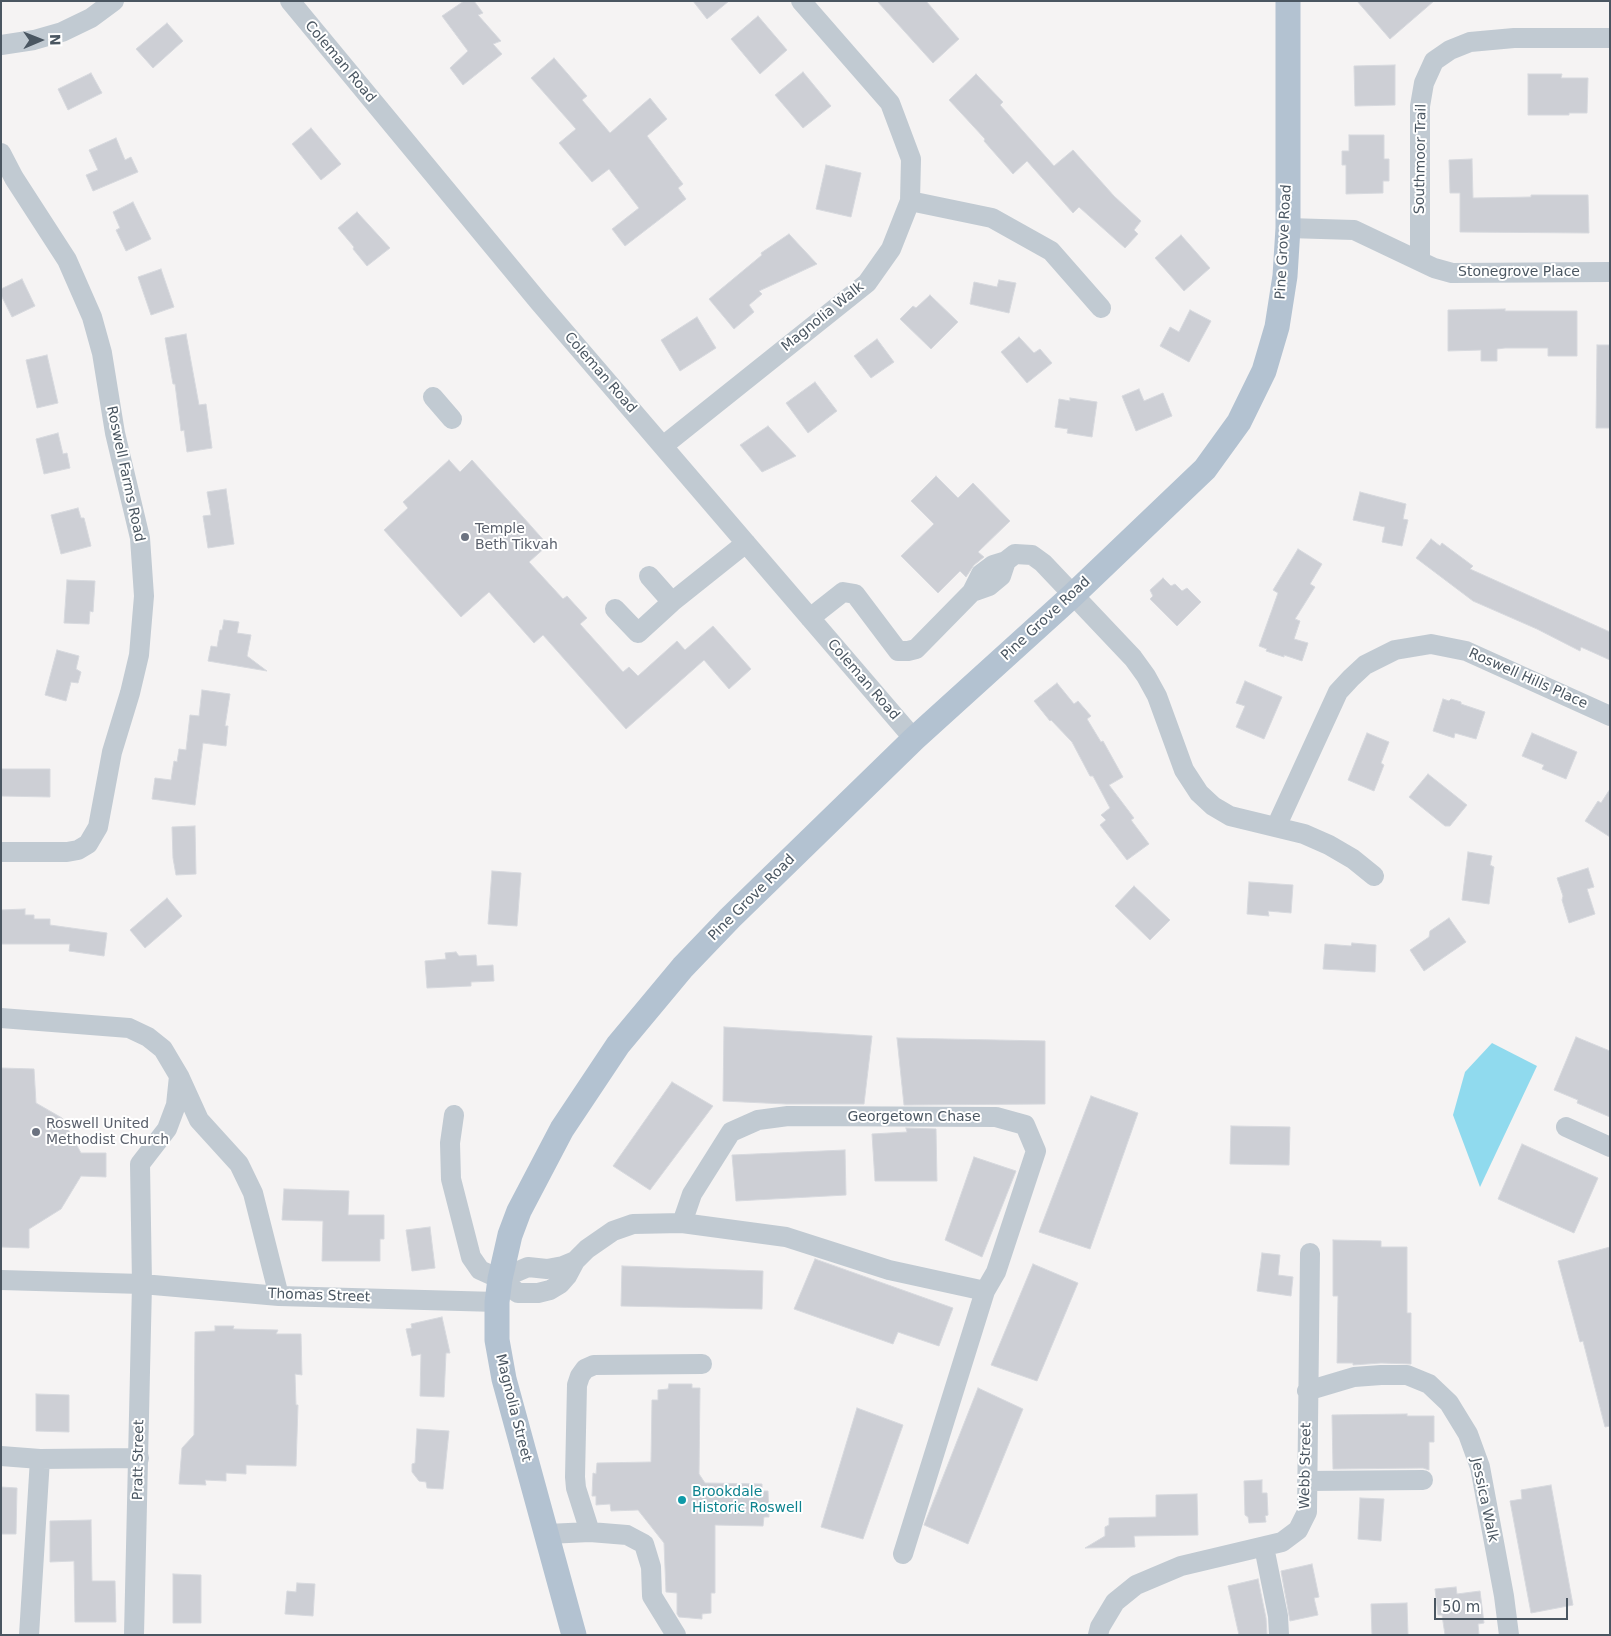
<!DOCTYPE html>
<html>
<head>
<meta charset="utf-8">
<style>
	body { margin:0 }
	#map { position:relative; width:1611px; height:1636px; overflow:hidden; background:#f5f3f3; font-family:"DejaVu Sans",sans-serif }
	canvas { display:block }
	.frame { position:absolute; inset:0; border:2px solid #4a5661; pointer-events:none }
	.north { position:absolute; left:15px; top:15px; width:50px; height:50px; -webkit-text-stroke:4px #fff; paint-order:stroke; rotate:89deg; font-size:14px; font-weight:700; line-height:20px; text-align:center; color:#4a5661 }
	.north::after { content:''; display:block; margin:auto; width:18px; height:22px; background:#4a5661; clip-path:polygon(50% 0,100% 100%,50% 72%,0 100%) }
	.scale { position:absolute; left:1434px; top:1598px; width:134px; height:22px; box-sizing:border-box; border:2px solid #4a5661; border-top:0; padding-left:6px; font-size:15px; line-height:18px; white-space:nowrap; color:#4a5661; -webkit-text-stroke:4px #fff; paint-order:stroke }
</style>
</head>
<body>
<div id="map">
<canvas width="1611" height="1636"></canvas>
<div class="frame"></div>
<div class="north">N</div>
<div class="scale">50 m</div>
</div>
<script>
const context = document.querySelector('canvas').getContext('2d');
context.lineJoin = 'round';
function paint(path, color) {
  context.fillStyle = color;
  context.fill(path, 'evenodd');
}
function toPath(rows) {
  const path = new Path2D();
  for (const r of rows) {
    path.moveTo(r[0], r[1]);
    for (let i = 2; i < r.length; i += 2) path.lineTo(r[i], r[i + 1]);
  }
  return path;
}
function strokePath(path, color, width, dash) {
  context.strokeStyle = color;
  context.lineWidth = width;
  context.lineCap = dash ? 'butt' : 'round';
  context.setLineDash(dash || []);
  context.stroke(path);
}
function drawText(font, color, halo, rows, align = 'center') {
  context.font = font + ' "DejaVu Sans",sans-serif';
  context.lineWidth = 4;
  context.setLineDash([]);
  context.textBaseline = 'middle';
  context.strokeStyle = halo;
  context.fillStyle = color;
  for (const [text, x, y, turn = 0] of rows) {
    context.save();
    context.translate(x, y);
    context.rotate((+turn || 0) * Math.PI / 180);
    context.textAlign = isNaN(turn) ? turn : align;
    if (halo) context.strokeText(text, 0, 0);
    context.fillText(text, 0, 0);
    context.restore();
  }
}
const water = toPath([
	[1492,1043,1537,1066,1480,1187,1453,1115,1465,1072]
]);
const building = toPath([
	[464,1,474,1,483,13,478,15,501,41,493,44,502,54,463,85,450,68,468,51,442,16,464,1],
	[693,1,729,1,707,19,693,1],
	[877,1,926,1,959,39,933,63,877,1],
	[1357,1,1434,1,1390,39,1357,1],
	[758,16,787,50,760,74,731,39,758,16],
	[167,23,183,41,153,68,136,49,167,23],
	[554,58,587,96,582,100,610,133,650,98,667,119,647,136,683,184,678,188,686,199,625,246,612,229,639,208,609,169,592,182,559,143,576,129,531,78,554,58],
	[1395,65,1395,105,1355,106,1354,66,1395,65],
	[803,72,831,106,803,128,775,95,803,72],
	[91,73,102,93,68,110,58,89,91,73],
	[976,74,1003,102,1000,105,1054,166,1073,150,1114,196,1141,221,1134,230,1138,234,1125,248,1079,207,1073,213,1027,161,1013,174,984,141,985,139,949,100,976,74],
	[1528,74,1562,74,1561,78,1588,78,1587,113,1569,113,1569,115,1528,115,1528,74],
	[311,128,341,164,321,180,292,144,311,128],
	[1349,135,1384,135,1384,159,1389,159,1389,181,1383,181,1383,193,1346,194,1346,165,1342,165,1342,151,1349,151,1349,135],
	[116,138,125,160,131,157,138,172,93,191,86,175,98,170,89,150,116,138],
	[1472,159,1473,198,1531,197,1531,195,1588,195,1589,233,1460,232,1460,193,1450,193,1449,160,1472,159],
	[826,165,861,173,851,217,816,209,826,165],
	[133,202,151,239,126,251,116,230,120,228,113,212,133,202],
	[357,212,390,248,367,266,353,249,354,247,338,228,357,212],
	[789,234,817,264,759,291,762,294,749,305,754,312,734,329,709,299,762,255,761,253,789,234],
	[1181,235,1210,268,1184,291,1155,258,1181,235],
	[161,269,174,307,151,315,138,277,161,269],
	[22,279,35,306,12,317,1,295,1,289,22,279],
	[999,280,1016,283,1009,313,970,304,974,282,997,287,999,280],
	[930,295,958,322,931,349,900,319,913,306,916,308,930,295],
	[1505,309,1505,311,1577,311,1577,356,1548,356,1548,348,1505,348,1497,349,1497,361,1481,361,1481,350,1448,351,1448,310,1505,309],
	[1190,310,1211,321,1189,362,1160,346,1170,327,1179,332,1190,310],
	[697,317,716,348,680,371,661,340,697,317],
	[186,334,199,405,206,404,212,448,187,452,184,430,181,431,175,384,173,384,165,338,186,334],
	[1019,337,1034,353,1040,349,1052,363,1027,383,1001,352,1019,337],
	[877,339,894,362,871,378,854,356,877,339],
	[1597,345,1610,345,1610,428,1596,428,1597,345],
	[47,355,58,403,37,408,26,360,47,355],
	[815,382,837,411,808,433,786,403,815,382],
	[1139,389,1144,401,1163,393,1172,416,1136,431,1122,396,1139,389],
	[1070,398,1097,402,1092,437,1067,433,1068,429,1055,427,1059,399,1070,401,1070,398],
	[768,426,796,456,762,472,740,445,768,426],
	[58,433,63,454,67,453,70,468,44,474,36,439,58,433],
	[449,460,460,472,472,460,548,545,529,562,563,599,567,596,587,618,580,624,623,672,629,667,638,676,677,641,685,650,713,626,751,669,729,689,704,660,626,729,543,635,534,643,489,592,461,617,384,530,408,508,403,502,449,460],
	[936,476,958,498,973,483,1010,521,978,552,984,557,974,565,966,577,960,571,938,593,901,556,934,524,911,501,936,476],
	[226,489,234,544,208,548,203,516,211,515,207,492,226,489],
	[1360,492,1406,504,1403,519,1408,520,1402,546,1382,542,1385,527,1353,520,1360,492],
	[78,508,81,518,84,518,91,546,61,554,51,515,78,508],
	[1431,539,1440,546,1442,543,1473,566,1470,569,1610,632,1610,660,1581,647,1580,651,1537,629,1473,601,1416,558,1431,539],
	[1298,549,1322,564,1310,584,1315,587,1295,619,1300,621,1294,639,1308,643,1302,661,1284,655,1284,657,1266,651,1267,649,1259,646,1278,593,1273,590,1298,549],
	[1163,578,1171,586,1175,584,1182,591,1187,588,1201,602,1177,626,1150,599,1153,596,1150,590,1163,578],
	[67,580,95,581,93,612,90,611,89,624,64,623,67,580],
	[224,620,239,622,237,633,251,635,247,656,267,671,208,661,211,646,217,647,220,630,222,630,224,620],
	[57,650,79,656,76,669,81,672,78,683,71,682,66,701,45,695,57,650],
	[1245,681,1282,697,1264,739,1236,727,1245,706,1236,703,1245,681],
	[1057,683,1074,704,1078,701,1091,716,1087,719,1101,742,1103,741,1123,777,1109,785,1134,818,1131,820,1149,844,1127,860,1100,825,1106,820,1101,815,1110,808,1093,776,1090,776,1072,742,1051,720,1050,721,1034,701,1057,683],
	[202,690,230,694,225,726,228,726,226,746,203,743,195,805,152,799,155,778,171,780,174,761,177,762,179,749,186,750,190,715,199,716,202,690],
	[1443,699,1449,701,1451,699,1461,702,1461,704,1485,712,1476,739,1455,733,1454,738,1433,731,1443,699],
	[1367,733,1389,742,1381,763,1384,765,1374,791,1348,780,1367,733],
	[1532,733,1577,752,1566,779,1542,769,1544,765,1522,756,1532,733],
	[1,769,50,769,50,797,1,796,1,769],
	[1428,774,1467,805,1450,826,1445,826,1409,797,1428,774],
	[1610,789,1610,837,1585,821,1598,801,1601,803,1610,789],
	[195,826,196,874,176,875,173,858,172,827,195,826],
	[1468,852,1492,856,1490,865,1494,867,1489,904,1462,900,1468,852],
	[1588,868,1594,887,1587,889,1595,914,1569,923,1562,900,1563,896,1557,878,1588,868],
	[492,871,521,873,517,926,488,924,492,871],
	[1249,882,1293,885,1291,913,1268,911,1269,916,1247,914,1249,882],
	[1134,886,1170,920,1150,940,1115,906,1134,886],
	[167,898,182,916,145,948,130,930,167,898],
	[25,909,25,915,34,915,34,919,50,919,50,925,107,933,104,956,69,951,70,944,1,944,1,910,25,909],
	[1449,918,1466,942,1424,971,1410,950,1429,937,1430,931,1449,918],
	[1352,943,1376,945,1375,972,1323,969,1325,944,1351,946,1352,943],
	[456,952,459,956,476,955,477,966,493,965,494,981,471,982,471,986,427,988,425,961,446,959,445,953,456,952],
	[724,1027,872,1036,864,1104,786,1104,723,1101,724,1027],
	[1576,1037,1610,1051,1610,1117,1577,1103,1578,1100,1554,1090,1576,1037],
	[897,1038,1045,1041,1045,1104,904,1105,897,1038],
	[1,1068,34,1069,36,1103,62,1118,81,1153,106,1153,106,1177,81,1176,61,1209,29,1229,29,1248,1,1247,1,1068],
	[672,1082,713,1106,650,1190,613,1166,672,1082],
	[1091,1096,1138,1113,1090,1249,1039,1232,1091,1096],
	[1231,1126,1290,1127,1289,1165,1230,1164,1231,1126],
	[906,1128,936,1129,937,1181,875,1181,872,1134,907,1132,906,1128],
	[1522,1144,1598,1178,1574,1233,1498,1199,1522,1144],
	[845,1150,846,1195,736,1201,732,1155,845,1150],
	[974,1157,1016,1171,982,1257,945,1240,974,1157],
	[284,1189,349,1191,348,1215,384,1215,384,1239,380,1239,380,1261,322,1261,323,1221,282,1220,284,1189],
	[430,1227,435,1268,412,1271,406,1230,430,1227],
	[1333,1240,1381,1241,1381,1247,1407,1247,1407,1313,1411,1313,1411,1364,1381,1363,1353,1365,1353,1363,1337,1363,1338,1296,1333,1296,1333,1240],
	[1610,1247,1610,1426,1605,1427,1583,1341,1580,1342,1558,1261,1610,1247],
	[1262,1253,1280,1255,1278,1275,1293,1277,1291,1296,1257,1291,1262,1253],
	[815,1259,953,1308,939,1346,898,1332,893,1344,794,1309,815,1259],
	[1033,1264,1078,1283,1037,1381,991,1365,1033,1264],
	[622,1266,763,1271,762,1309,621,1306,622,1266],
	[442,1317,450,1353,446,1353,444,1397,420,1396,421,1354,412,1356,406,1329,412,1328,411,1324,442,1317],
	[215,1326,234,1326,233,1329,278,1330,276,1334,301,1334,302,1375,295,1374,296,1405,298,1405,296,1466,246,1465,246,1474,226,1473,226,1481,205,1480,206,1485,179,1484,182,1448,194,1435,195,1332,215,1331,215,1326],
	[669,1384,692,1384,692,1388,700,1388,699,1474,705,1483,762,1484,762,1491,768,1491,769,1517,764,1517,763,1526,715,1525,715,1593,711,1593,711,1613,702,1614,702,1619,679,1617,677,1614,677,1593,666,1592,664,1543,638,1510,611,1511,610,1504,596,1505,596,1496,592,1496,593,1473,596,1474,597,1463,651,1462,652,1400,658,1400,658,1390,668,1389,669,1384],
	[978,1388,1023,1409,968,1544,924,1525,978,1388],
	[36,1394,69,1395,69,1432,36,1431,36,1394],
	[857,1408,903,1425,863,1539,821,1527,857,1408],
	[1407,1414,1407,1416,1434,1416,1434,1442,1429,1442,1429,1470,1423,1468,1333,1469,1332,1415,1407,1414],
	[417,1429,449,1431,443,1489,427,1488,426,1482,419,1481,412,1472,412,1464,415,1463,417,1429],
	[1262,1480,1262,1493,1267,1493,1268,1515,1265,1516,1266,1522,1249,1523,1248,1517,1245,1515,1244,1481,1262,1480],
	[1551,1485,1573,1605,1531,1613,1510,1501,1522,1499,1521,1490,1551,1485],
	[1,1487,17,1488,16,1534,1,1534,1,1487],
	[1197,1494,1198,1535,1134,1536,1135,1547,1085,1548,1105,1536,1105,1527,1109,1525,1109,1518,1156,1517,1156,1495,1197,1494],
	[1360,1498,1384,1499,1381,1541,1358,1539,1360,1498],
	[91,1520,92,1581,115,1581,116,1622,75,1622,74,1561,50,1562,50,1521,91,1520],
	[1312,1564,1319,1597,1314,1598,1318,1615,1290,1621,1281,1571,1312,1564],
	[173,1574,201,1575,201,1623,173,1623,173,1574],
	[1258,1579,1266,1618,1267,1635,1239,1635,1228,1586,1258,1579],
	[297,1583,315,1584,313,1616,285,1614,287,1591,296,1592,297,1583],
	[1456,1587,1457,1594,1480,1591,1484,1623,1478,1624,1479,1635,1445,1635,1442,1615,1438,1615,1435,1589,1456,1587],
	[1407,1603,1408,1635,1372,1635,1371,1604,1407,1603]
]);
const minor = toPath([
	[290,1,539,302,914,739],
	[1,45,34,40,62,32,91,18,114,1],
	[1,153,14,178,67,260,92,317,102,353,115,433,140,538,144,596,139,655,130,693,112,752,98,827,88,844,78,850,67,852,1,852],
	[910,201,992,218,1051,251,1101,308],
	[1288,228,1354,230,1434,268,1452,273,1610,272],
	[1420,260,1420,106,1424,83,1434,61,1450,50,1470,42,1514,38,1610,38],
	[433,397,452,419],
	[663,446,867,283,891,249,910,201,911,159,890,103,801,1],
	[649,576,672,602],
	[972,592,989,586,1001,576,1006,561],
	[615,609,638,633,672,602,746,543],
	[810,618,843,592,855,594,898,651,908,651,916,649,972,592,981,574,993,565,1006,561,1015,554,1032,555,1043,563,1133,658,1146,676,1157,696,1184,770,1199,793,1213,806,1230,816,1304,834,1329,845,1353,859,1374,876],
	[1276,827,1338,692,1351,678,1365,665,1395,650,1431,644,1466,651,1610,716],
	[1,1018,129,1028,148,1037,163,1049,179,1076,199,1120,239,1164,253,1193,279,1296],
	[454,1115,450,1143,451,1179,471,1257,480,1270,500,1279,518,1293,538,1293,550,1290,560,1284,567,1276,575,1261],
	[1566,1127,1610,1147],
	[682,1223,786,1237,889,1270,985,1291],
	[500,1279,528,1267,547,1269,563,1266,575,1261,587,1249,613,1231,633,1224,682,1223,692,1194,731,1132,758,1120,788,1116,996,1117,1025,1125,1036,1151,996,1272,985,1291,903,1554],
	[1,1280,142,1284,279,1296,497,1302],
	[1307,1391,1354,1377,1381,1375,1407,1375,1429,1384,1449,1403,1468,1434,1480,1467,1504,1596,1509,1635],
	[1,1456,40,1459,29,1635],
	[40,1459,139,1458],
	[1307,1481,1423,1480],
	[590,1532,576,1488,575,1477,577,1385,580,1376,585,1369,594,1365,702,1364],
	[547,1534,590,1532,627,1535,644,1544,651,1567,652,1596,676,1635],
	[1264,1547,1278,1616,1279,1635],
	[134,1635,142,1284,140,1164,167,1129,176,1105,179,1076],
	[1098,1635,1100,1627,1115,1602,1136,1585,1181,1566,1282,1542,1298,1530,1307,1512,1310,1253]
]);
const major = toPath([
	[574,1635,504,1379,497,1340,497,1302,500,1279,510,1235,519,1211,562,1129,618,1045,683,967,730,918,914,739,1073,595,1205,469,1239,422,1264,371,1277,327,1285,276,1288,228,1288,1]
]);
const markers = [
	[465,537,5,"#6b7280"],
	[36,1132,5,"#6b7280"],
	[682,1500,5,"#0f9aa8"]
];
const streetNames = [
	["Coleman Road",340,62,50],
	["Southmoor Trail",1421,159,-89],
	["Pine Grove Road",1284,242,-87],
	["Stonegrove Place",1519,272],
	["Magnolia Walk",823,317,-39],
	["Coleman Road",600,373,49],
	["Roswell Farms Road",125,474,78],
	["Pine Grove Road",1046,619,-43],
	["Roswell Hills Place",1528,679,24],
	["Coleman Road",863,680,49],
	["Pine Grove Road",752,898,-45],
	["Georgetown Chase",914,1117],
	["Thomas Street",319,1296,2],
	["Magnolia Street",513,1408,76],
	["Pratt Street",139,1460,-89],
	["Webb Street",1306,1466,-89],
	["Jessica Walk",1484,1500,78]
];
const worshipNames = [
	["Temple",475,529],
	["Beth Tikvah",475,545],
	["Roswell United",46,1124],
	["Methodist Church",46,1140]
];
const cultureNames = [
	["Brookdale",692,1492],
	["Historic Roswell",692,1508]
];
paint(water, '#90daee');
paint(building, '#cdcfd5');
strokePath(building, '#d7d9de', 1);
strokePath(minor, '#c1cad2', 20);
strokePath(major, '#b3c2d1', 25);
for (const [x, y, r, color] of markers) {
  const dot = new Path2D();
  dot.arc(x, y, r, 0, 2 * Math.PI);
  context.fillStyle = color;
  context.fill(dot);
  strokePath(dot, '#fff', 2);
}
drawText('14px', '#4a5661', '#fff', streetNames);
drawText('14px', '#5b616d', '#fff', worshipNames, 'left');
drawText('14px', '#0d838f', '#fff', cultureNames, 'left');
</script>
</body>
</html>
